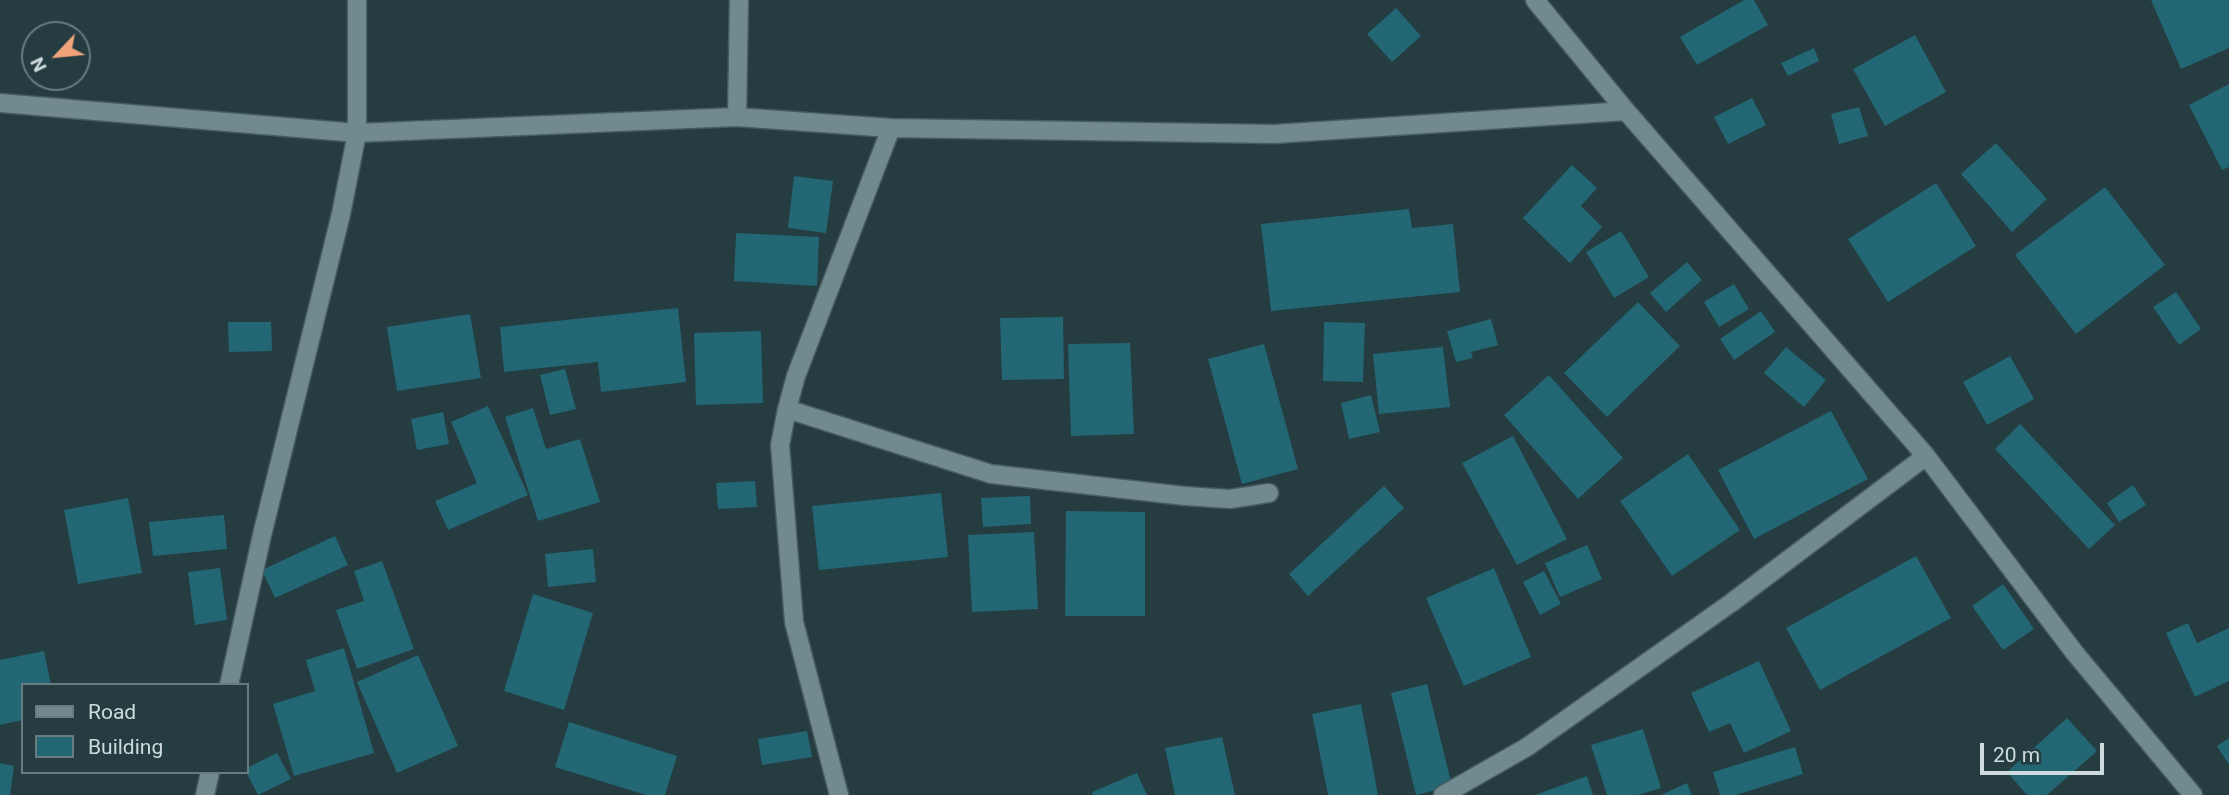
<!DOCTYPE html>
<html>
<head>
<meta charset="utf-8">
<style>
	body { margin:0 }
	#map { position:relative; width:2229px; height:795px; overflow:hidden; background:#253c41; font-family:Roboto,sans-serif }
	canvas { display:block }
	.legend { position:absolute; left:21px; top:683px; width:228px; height:91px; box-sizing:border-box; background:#253c41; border:2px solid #687c80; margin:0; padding:9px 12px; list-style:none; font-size:21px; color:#cddbde }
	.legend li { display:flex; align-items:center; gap:14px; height:35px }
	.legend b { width:35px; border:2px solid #687c80 }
	.north { position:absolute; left:21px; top:21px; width:70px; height:70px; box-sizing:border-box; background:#253c41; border:2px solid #687c80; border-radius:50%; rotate:244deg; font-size:19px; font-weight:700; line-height:28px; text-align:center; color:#cddbde }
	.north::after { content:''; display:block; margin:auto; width:24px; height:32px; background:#f0a27a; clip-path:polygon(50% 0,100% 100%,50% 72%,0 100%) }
	.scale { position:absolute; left:1980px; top:743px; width:124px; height:32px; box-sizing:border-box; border:4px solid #cddbde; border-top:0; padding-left:9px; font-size:21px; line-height:24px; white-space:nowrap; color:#cddbde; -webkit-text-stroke:5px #253c41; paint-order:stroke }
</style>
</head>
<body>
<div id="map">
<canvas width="2229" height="795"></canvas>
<ul class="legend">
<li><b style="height:9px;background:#708a90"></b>Road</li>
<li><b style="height:19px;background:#236674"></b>Building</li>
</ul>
<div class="north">N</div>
<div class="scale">20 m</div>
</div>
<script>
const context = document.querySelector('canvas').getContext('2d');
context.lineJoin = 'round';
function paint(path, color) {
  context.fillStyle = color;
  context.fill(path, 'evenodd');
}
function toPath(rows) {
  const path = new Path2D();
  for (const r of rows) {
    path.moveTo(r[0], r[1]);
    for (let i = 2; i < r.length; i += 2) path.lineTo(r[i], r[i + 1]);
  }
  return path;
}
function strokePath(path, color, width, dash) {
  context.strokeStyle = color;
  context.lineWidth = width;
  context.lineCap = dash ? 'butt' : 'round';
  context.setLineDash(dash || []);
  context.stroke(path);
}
const building = toPath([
	[1744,0,1754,0,1768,25,1697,65,1680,37],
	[2151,0,2229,0,2229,48,2181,69],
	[1396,8,1421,36,1392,62,1367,34],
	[1915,35,1946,92,1885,126,1853,69],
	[1814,48,1819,61,1788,76,1781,63],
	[2229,84,2229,167,2222,170,2189,105],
	[1752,98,1766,125,1728,144,1714,117],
	[1859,107,1868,136,1839,144,1831,114],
	[1996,143,2047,199,2012,232,1961,174],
	[1572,165,1597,188,1581,206,1602,227,1570,263,1523,218],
	[794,176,833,181,826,233,788,228],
	[1936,183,1976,246,1888,302,1848,239],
	[2105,187,2165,265,2076,334,2015,255],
	[1409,209,1412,228,1453,224,1460,292,1271,311,1261,224],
	[1621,231,1649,277,1614,298,1586,252],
	[736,233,819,237,817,286,734,281],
	[1687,262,1702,280,1666,312,1650,293],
	[1734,284,1749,309,1719,327,1704,302],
	[2176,292,2201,329,2179,345,2153,307],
	[1638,302,1680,346,1607,417,1564,373],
	[678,308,686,382,601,392,598,362,504,372,500,327],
	[1761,311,1775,332,1734,360,1720,339],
	[470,314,481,378,397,391,387,327],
	[1063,317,1064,379,1002,380,1000,318],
	[1491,319,1498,345,1471,352,1473,358,1456,362,1447,331],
	[228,322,271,322,272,351,229,352],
	[1324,322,1365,323,1363,382,1323,381],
	[761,331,763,403,696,405,694,333],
	[1130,343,1134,434,1071,436,1068,344],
	[1264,344,1298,469,1242,484,1208,359],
	[1443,347,1450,407,1379,414,1373,354],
	[1786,347,1826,380,1804,407,1764,373],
	[2010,356,2034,399,1987,425,1963,382],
	[565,369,576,409,550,415,540,375],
	[1549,375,1623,458,1578,499,1504,415],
	[1371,395,1380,432,1349,439,1341,403],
	[488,406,528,495,448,530,435,501,477,483,451,422],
	[533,408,546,449,580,439,600,502,538,521,505,417],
	[1831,411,1868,479,1754,539,1718,470],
	[443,412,449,444,417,450,411,419],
	[2020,424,2115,525,2089,549,1995,449],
	[1513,436,1567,539,1517,565,1462,463],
	[1688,454,1740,530,1672,576,1620,501],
	[755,481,757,507,718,509,716,483],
	[2133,485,2146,505,2119,522,2107,503],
	[1384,486,1404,508,1308,596,1289,574],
	[941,493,948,557,819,570,812,506],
	[1030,496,1031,524,983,527,981,498],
	[128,498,142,573,78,584,64,510],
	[1066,511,1145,512,1145,616,1065,616],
	[224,515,227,549,153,556,149,522],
	[1034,532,1038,609,972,612,968,535],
	[335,536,348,565,275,598,262,570],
	[1587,545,1602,579,1560,597,1545,563],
	[593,549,596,582,548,587,545,554],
	[1916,556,1951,618,1820,690,1786,628],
	[382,561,414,649,357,669,336,610,364,601,354,571],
	[220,568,227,620,195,625,188,572],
	[1494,568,1531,657,1464,686,1426,598],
	[1544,571,1561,604,1540,615,1523,582],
	[2003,584,2034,629,2003,650,1972,606],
	[533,594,593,613,564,710,504,691],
	[2188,623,2197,643,2229,628,2229,681,2195,697,2166,633],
	[344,648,374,753,294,776,273,704,315,691,306,660],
	[44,651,51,685,23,685,23,720,0,725,0,660],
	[418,655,458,746,397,773,357,682],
	[1759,661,1791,731,1744,753,1730,723,1709,732,1691,693],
	[1427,684,1452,786,1416,795,1391,693],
	[1361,704,1378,795,1328,795,1312,714],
	[2067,718,2097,751,2047,795,2027,795,2007,772],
	[569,722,677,756,665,795,646,795,555,767],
	[1643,729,1661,788,1638,795,1607,795,1591,745],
	[807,731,812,757,762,765,758,739],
	[1222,737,1235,795,1175,795,1165,748],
	[2229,738,2229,765,2217,746],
	[1795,747,1803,774,1736,795,1720,795,1713,772],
	[277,753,291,779,258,795,246,772,247,768],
	[0,763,14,766,10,795,0,795],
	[1137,773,1147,795,1093,795,1092,792],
	[1587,776,1593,795,1535,795],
	[1687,783,1692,795,1661,795]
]);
const street = toPath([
	[357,0,357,133,737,117,891,128,1274,134,1626,111,1535,0],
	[0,103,357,133,341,214,262,535,229,685],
	[1626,111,1926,456,2074,652,2193,795],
	[737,117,739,0],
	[787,409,991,474,1185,496,1230,499,1269,493],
	[205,795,210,772],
	[839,795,794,622,780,445,787,409,796,376,891,128],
	[1443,795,1527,747,1731,603,1926,456]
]);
paint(building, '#236674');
strokePath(street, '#465a5f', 21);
strokePath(street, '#708a90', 18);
</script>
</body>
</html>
